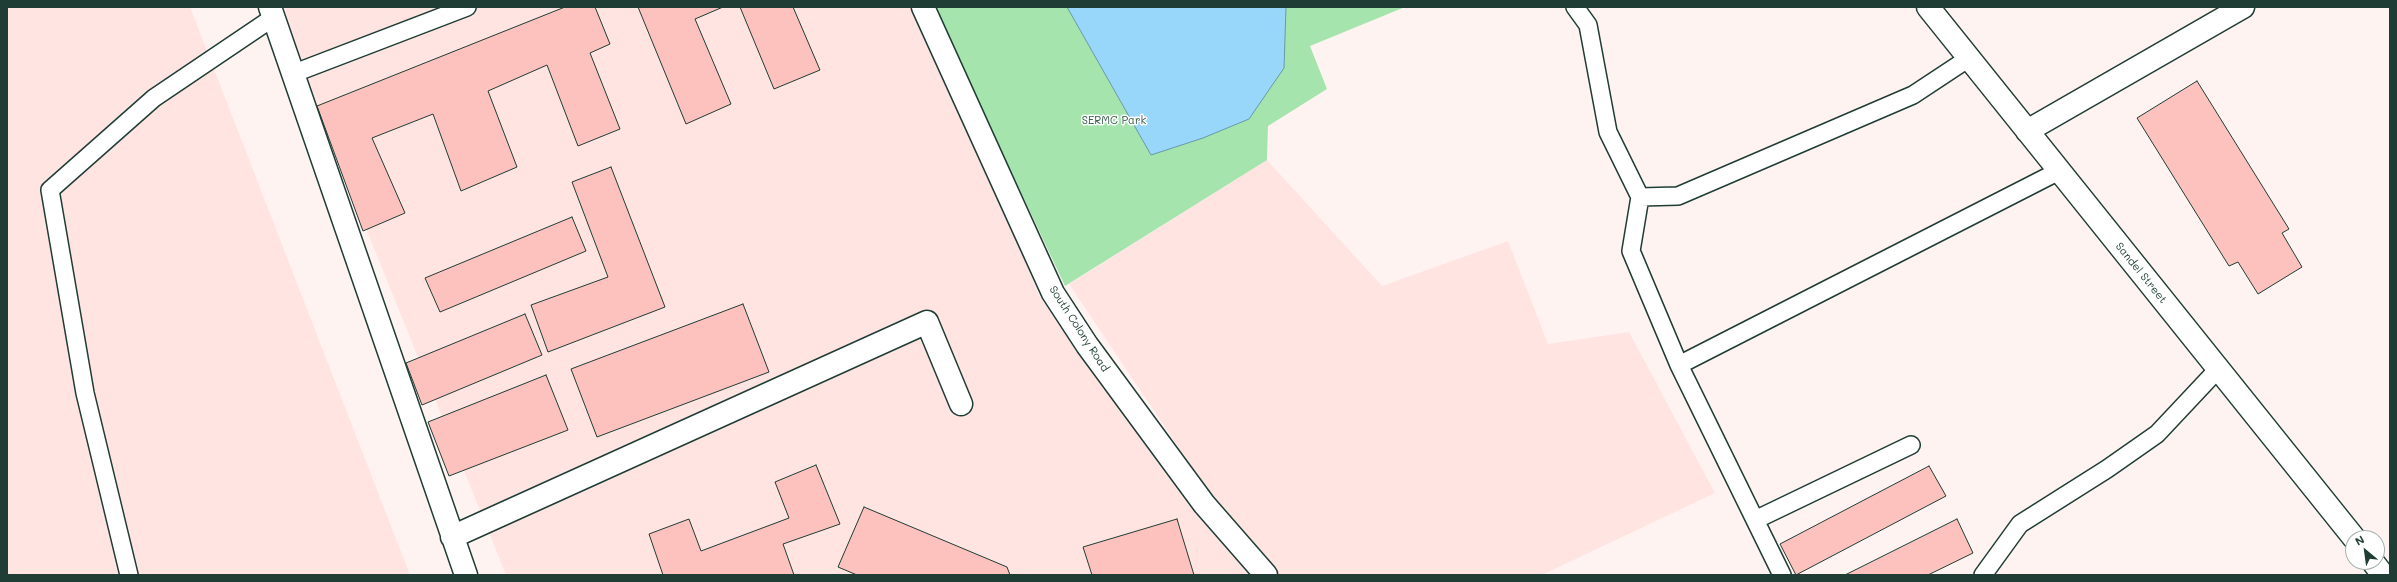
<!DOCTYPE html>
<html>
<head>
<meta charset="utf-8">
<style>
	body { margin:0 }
	#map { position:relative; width:2397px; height:582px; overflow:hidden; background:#fff3f2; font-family:Mali,sans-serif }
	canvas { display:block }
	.frame { position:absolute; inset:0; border:8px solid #1f3d34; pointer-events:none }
	.north { position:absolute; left:2345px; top:530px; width:40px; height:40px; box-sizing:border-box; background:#fff; border:1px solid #a5b1ae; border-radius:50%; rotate:331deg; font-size:11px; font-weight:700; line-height:16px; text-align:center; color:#1f3d34 }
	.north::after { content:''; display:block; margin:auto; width:14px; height:18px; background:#1f3d34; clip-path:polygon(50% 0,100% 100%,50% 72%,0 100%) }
</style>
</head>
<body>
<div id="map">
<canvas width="2397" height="582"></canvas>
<div class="frame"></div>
<div class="north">N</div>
</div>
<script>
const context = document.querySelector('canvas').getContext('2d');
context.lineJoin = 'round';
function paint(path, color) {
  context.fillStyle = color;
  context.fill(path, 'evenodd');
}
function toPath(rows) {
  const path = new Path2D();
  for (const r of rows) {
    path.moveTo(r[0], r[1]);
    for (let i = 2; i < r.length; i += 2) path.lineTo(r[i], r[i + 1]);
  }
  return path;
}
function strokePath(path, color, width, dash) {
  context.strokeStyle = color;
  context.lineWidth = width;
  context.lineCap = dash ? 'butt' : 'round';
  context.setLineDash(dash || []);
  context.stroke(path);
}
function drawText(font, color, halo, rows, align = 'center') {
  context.font = font + ' Mali,sans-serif';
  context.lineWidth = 3;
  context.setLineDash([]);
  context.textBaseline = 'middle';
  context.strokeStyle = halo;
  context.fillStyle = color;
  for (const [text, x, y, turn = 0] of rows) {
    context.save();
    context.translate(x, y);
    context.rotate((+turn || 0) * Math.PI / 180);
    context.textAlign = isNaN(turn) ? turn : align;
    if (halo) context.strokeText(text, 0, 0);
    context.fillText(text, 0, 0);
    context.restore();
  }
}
const built = toPath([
	[7,7,190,7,410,575,7,575],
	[284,7,924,7,1039,296,1186,502,1250,575,506,575,314,100],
	[1267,160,1382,286,1508,241,1548,344,1629,332,1715,493,1542,575,1270,575,1219,508,1069,284]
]);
const green = toPath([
	[934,7,1405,7,1310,46,1327,89,1268,126,1267,160,1065,286]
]);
const water = toPath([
	[1067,7,1286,7,1284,68,1249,119,1203,138,1151,155,1067,7]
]);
const building = toPath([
	[565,7,595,7,610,44,590,53,620,129,578,146,547,65,488,91,517,167,461,191,433,114,372,138,405,213,363,231,317,106,565,7],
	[638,7,723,7,695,19,731,104,686,124,638,7],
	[740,7,793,7,820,70,774,89,740,7],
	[2197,81,2289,229,2282,233,2302,267,2258,294,2238,262,2229,266,2137,118,2197,81],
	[611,167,665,307,548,352,531,305,608,277,572,182,611,167],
	[572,217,586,251,440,312,425,278,572,217],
	[743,304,769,372,597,437,571,369,743,304],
	[525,314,542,355,422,405,406,363,525,314],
	[546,375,568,430,449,476,428,422,546,375],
	[816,465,840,524,783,544,794,575,663,575,649,534,689,519,701,551,789,518,775,482,816,465],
	[1929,466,1946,496,1796,575,1780,544,1929,466],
	[864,507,1007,567,1010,575,857,575,838,567,864,507],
	[1177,519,1194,575,1092,575,1083,547,1177,519],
	[1957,519,1973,553,1928,575,1845,575,1957,519]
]);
const service = toPath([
	[1575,7,1588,25,1608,132,1640,197,1631,251,1679,365,1782,575],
	[292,74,467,7],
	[1640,197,1678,196,1913,95,1969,58],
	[1679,365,2059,171],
	[1755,520,1911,445],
	[129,575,85,393,50,190,154,98,274,17],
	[1983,575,2020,524,2107,469,2157,434,2219,368]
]);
const minor = toPath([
	[270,7,466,575],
	[923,7,1053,293,1087,345,1204,504,1266,575],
	[1928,7,2354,538],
	[2027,131,2243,7],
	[452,537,927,322,961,404],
	[2373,562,2383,575]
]);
const parkNames = [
	["SERMC Park",1114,121]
];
const streetNames = [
	["Sandel Street",2141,273,51],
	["South Colony Road",1079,329,57]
];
paint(built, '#ffe4e2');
paint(green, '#a5e5ad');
paint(water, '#99d7fa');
strokePath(water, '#6899ab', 1);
paint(building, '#fec2be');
strokePath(building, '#1f3d34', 1);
strokePath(service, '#1f3d34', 20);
strokePath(minor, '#1f3d34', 25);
strokePath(service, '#fff', 17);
strokePath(minor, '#fff', 22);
drawText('11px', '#3a5f4c', '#fff', parkNames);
drawText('11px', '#1f3d34', '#fff', streetNames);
</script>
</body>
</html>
